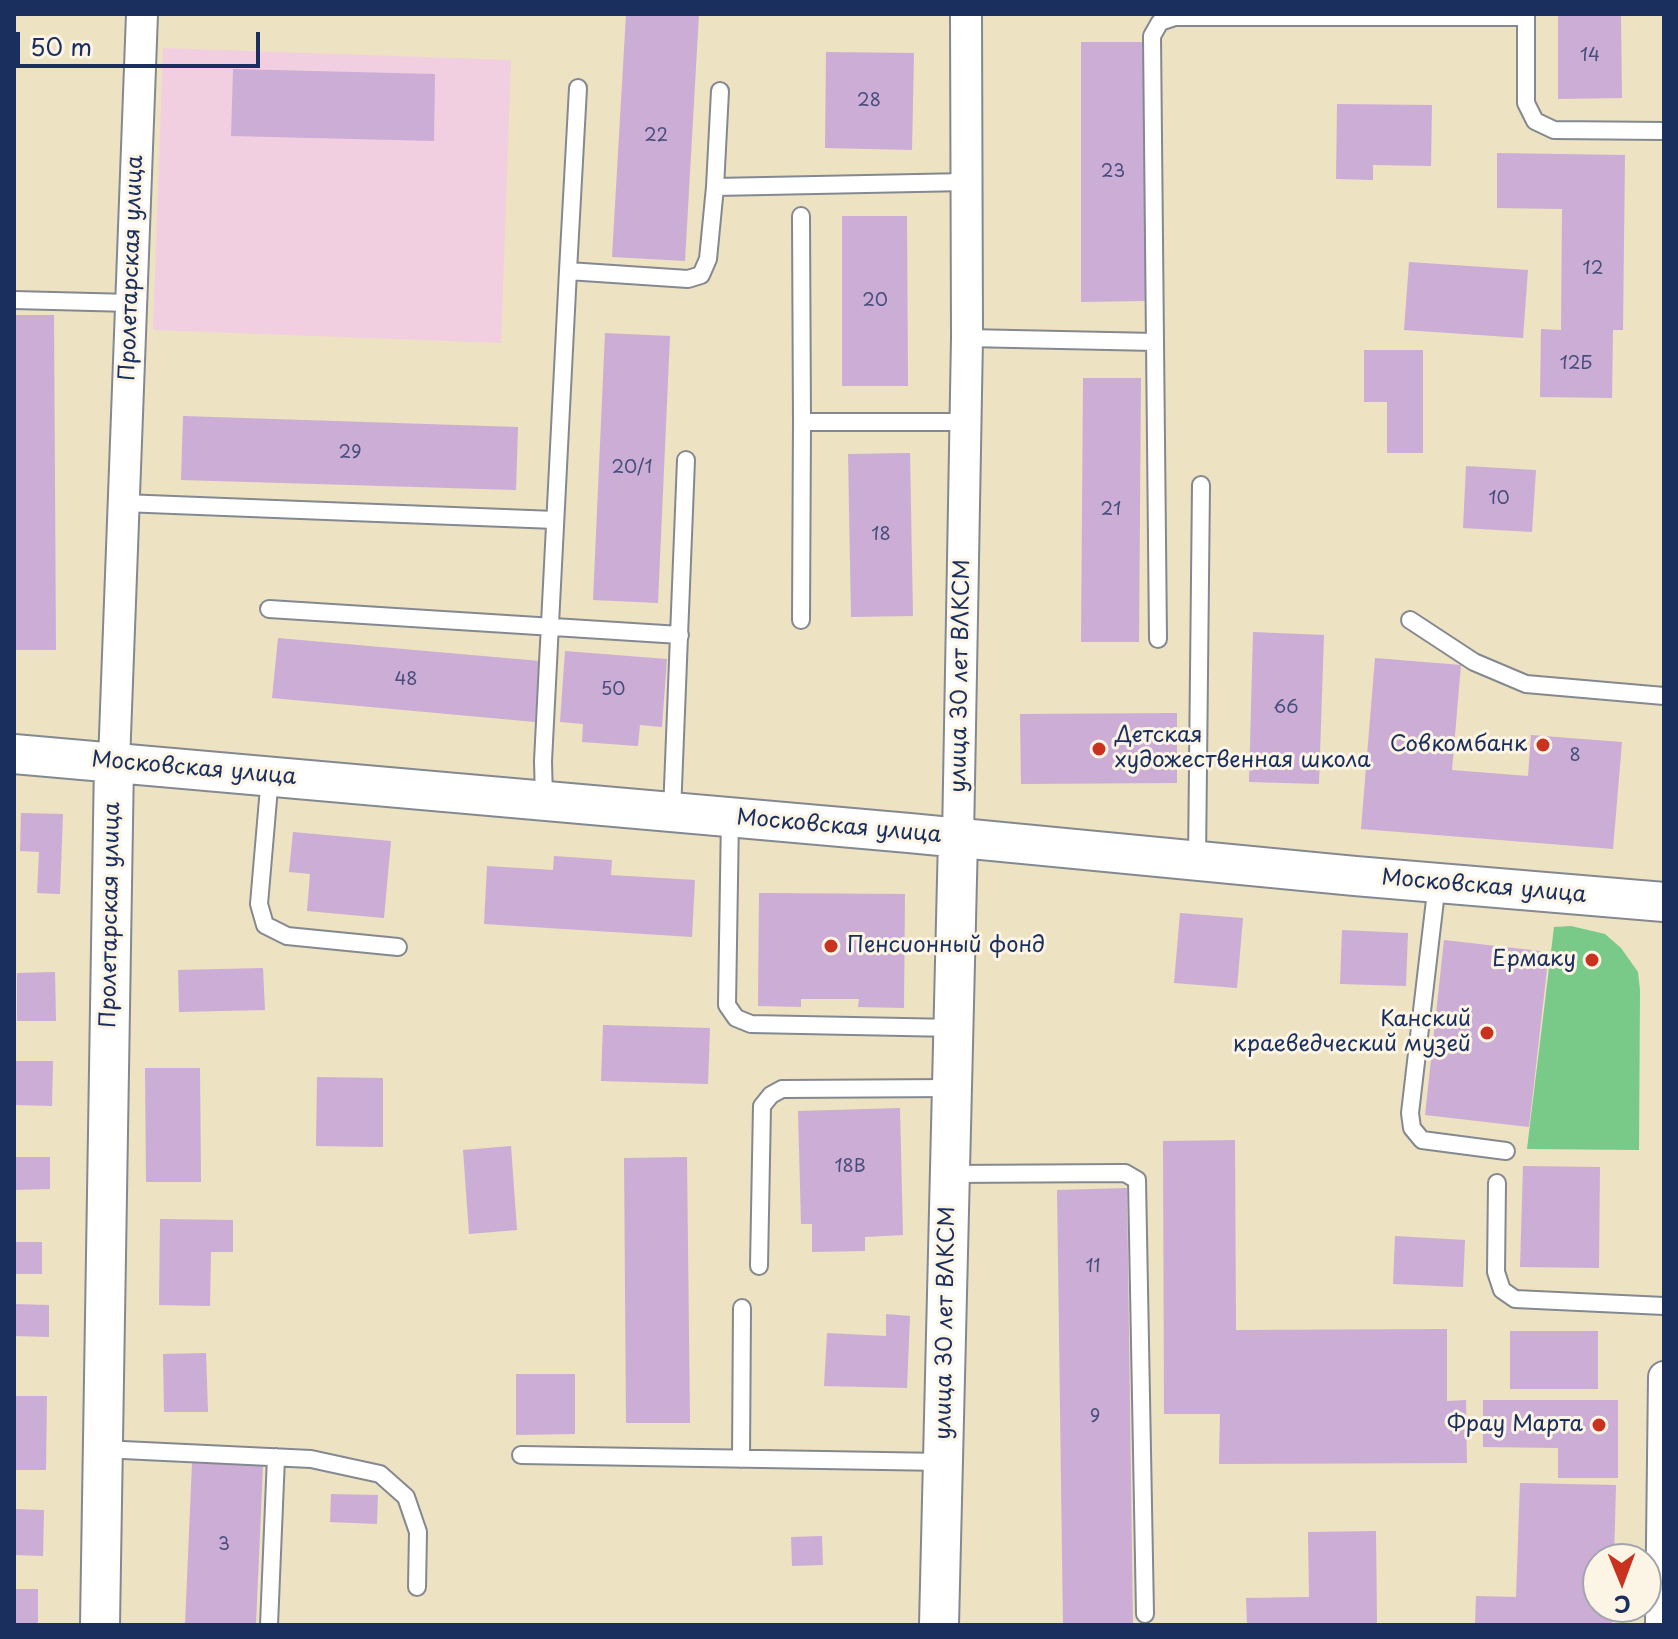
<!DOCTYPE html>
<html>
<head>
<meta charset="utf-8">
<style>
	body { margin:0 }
	#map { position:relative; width:1678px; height:1639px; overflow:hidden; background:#ede2c1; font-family:"Playpen Sans",sans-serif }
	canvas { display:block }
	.frame { position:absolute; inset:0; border:16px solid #1b2f5e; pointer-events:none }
	.north { position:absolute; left:1582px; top:1543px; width:80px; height:80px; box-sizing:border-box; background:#fcf5e5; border:2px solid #a2a6af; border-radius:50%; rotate:179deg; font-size:22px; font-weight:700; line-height:32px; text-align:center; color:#1b2f5e }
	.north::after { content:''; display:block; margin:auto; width:28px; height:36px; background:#c8321e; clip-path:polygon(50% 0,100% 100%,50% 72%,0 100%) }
	.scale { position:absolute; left:16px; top:32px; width:244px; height:36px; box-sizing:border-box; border:4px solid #1b2f5e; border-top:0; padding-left:10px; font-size:24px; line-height:28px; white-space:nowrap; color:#1b2f5e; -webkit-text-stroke:6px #fcf5e5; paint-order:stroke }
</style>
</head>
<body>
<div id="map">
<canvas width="1678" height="1639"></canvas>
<div class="frame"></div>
<div class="north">С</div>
<div class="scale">50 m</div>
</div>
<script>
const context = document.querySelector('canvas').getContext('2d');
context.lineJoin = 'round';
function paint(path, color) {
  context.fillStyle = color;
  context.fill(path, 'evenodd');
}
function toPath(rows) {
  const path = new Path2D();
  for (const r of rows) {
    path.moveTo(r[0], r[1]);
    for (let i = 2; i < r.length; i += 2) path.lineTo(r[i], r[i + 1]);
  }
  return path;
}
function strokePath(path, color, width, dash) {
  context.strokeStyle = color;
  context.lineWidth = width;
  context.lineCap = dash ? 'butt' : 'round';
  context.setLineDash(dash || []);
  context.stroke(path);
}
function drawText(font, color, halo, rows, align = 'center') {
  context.font = font + ' "Playpen Sans",sans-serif';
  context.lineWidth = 6;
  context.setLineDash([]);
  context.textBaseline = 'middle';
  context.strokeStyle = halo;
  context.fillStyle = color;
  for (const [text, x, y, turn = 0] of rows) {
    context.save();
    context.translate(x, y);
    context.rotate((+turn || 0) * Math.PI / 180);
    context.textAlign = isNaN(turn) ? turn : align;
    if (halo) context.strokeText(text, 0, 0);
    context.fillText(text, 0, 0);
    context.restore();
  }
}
const built = toPath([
	[163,48,511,60,501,343,153,330]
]);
const green = toPath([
	[1571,926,1605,934,1621,948,1638,972,1640,990,1639,1150,1527,1149,1554,927]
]);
const building = toPath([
	[626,14,699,14,685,261,612,257],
	[1558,14,1621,14,1622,98,1558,99],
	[1081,42,1146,42,1146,301,1081,302],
	[826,52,914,53,912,150,825,148],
	[233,69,435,74,434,141,231,136],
	[1337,104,1432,105,1431,166,1373,165,1373,180,1336,179],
	[1497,153,1625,155,1623,330,1613,330,1612,398,1540,397,1541,329,1561,330,1562,209,1497,208],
	[842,216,907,216,908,386,842,386],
	[1409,262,1528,270,1523,338,1404,330],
	[14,315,54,315,56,650,14,650],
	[605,333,670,336,658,603,593,600],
	[1364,350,1423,350,1423,453,1387,453,1387,402,1364,402],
	[1083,378,1141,378,1139,642,1081,642],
	[183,416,518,427,516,490,181,480],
	[910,453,913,616,851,617,848,454],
	[1466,466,1536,470,1532,532,1463,528],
	[1253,632,1324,635,1319,784,1249,782],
	[278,638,540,661,535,722,272,698],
	[565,651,667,659,662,727,640,725,638,746,582,742,583,724,560,722],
	[1375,658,1461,665,1452,770,1528,776,1531,735,1622,742,1613,849,1361,829],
	[1177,713,1177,783,1021,784,1020,714],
	[21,813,63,814,60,894,37,893,39,852,20,851],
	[293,832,391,841,384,918,307,911,310,874,289,872],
	[554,856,612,860,611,875,695,880,692,937,484,924,487,866,553,870],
	[759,893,905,894,904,1008,858,1007,859,999,801,999,801,1007,758,1006],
	[1180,913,1243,918,1237,988,1174,983],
	[1342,930,1408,933,1406,986,1340,984],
	[1444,940,1549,952,1529,1127,1425,1115],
	[263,968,265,1010,179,1012,178,970],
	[55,972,56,1021,17,1021,17,973],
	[603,1025,710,1028,708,1084,601,1081],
	[14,1061,53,1061,52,1106,14,1105],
	[145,1068,200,1068,201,1182,146,1182],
	[317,1077,383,1078,383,1147,316,1146],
	[900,1108,903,1235,865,1237,865,1251,812,1252,812,1224,801,1224,798,1111],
	[1235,1140,1236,1330,1447,1329,1447,1401,1466,1400,1467,1463,1219,1464,1220,1414,1164,1414,1163,1141],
	[511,1146,517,1230,469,1234,463,1150],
	[14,1157,50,1157,50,1189,14,1190],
	[687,1157,690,1423,626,1423,624,1158],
	[1523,1166,1600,1167,1599,1268,1520,1267],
	[1127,1188,1133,1625,1063,1625,1057,1190],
	[160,1219,233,1220,233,1252,211,1252,210,1306,159,1305],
	[1395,1236,1465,1240,1463,1287,1393,1284],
	[14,1242,42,1242,42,1274,14,1274],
	[14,1304,49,1305,49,1337,14,1336],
	[886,1314,910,1316,907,1388,824,1386,827,1333,886,1336],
	[1510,1331,1598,1331,1598,1389,1510,1389],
	[206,1353,208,1412,164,1412,163,1354],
	[516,1374,575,1374,575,1434,516,1435],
	[14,1396,47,1396,46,1470,14,1470],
	[1483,1400,1618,1400,1618,1478,1558,1478,1558,1448,1483,1447],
	[192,1463,263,1466,256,1625,185,1625],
	[1520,1483,1616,1485,1614,1559,1598,1559,1598,1607,1612,1607,1612,1625,1475,1625,1476,1596,1516,1597],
	[331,1494,378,1495,377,1524,330,1522],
	[14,1509,44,1510,43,1556,14,1555],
	[1376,1531,1377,1625,1247,1625,1246,1598,1309,1597,1308,1532],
	[822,1536,823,1565,792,1566,791,1537],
	[14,1589,38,1589,38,1625,14,1625]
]);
const service = toPath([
	[1526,14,1526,103,1535,121,1554,130,1664,131],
	[578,88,568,271,688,279,701,275,708,259,715,187],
	[720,91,715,187,967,182],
	[801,216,802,422],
	[14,300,131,303],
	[967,338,1155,342,1152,36,1160,22,1175,17,1526,17],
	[1155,342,1158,639],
	[123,503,555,520],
	[269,609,680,635],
	[801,620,802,422,965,422],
	[1410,620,1474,662,1526,684,1664,696],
	[270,776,259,904,265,925,287,936,398,947],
	[544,800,543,761,568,271],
	[672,812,686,460],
	[730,817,727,1005,736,1018,751,1024,954,1028],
	[1197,861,1201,485],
	[1437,883,1410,1113,1412,1128,1422,1140,1506,1151],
	[950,1174,1125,1173,1137,1180,1145,1614],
	[1497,1183,1496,1272,1502,1290,1515,1299,1664,1306],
	[759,1266,762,1106,771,1095,782,1089,952,1088],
	[102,1449,311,1459,380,1474,406,1497,418,1532,417,1587],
	[521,1455,943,1462],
	[741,1459,742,1308],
	[269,1625,276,1457]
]);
const minor = toPath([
	[114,762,142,14],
	[958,838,967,338,966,14],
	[1661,1625,1664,1377]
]);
const tertiary = toPath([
	[14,754,909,833,1355,876,1664,902],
	[100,1625,114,762],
	[939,1625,958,838]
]);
const markers = [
	[1543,745,8,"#c8321e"],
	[1099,749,8,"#c8321e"],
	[831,946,8,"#c8321e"],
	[1592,960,8,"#c8321e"],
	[1487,1033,8,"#c8321e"],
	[1599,1425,8,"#c8321e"]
];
const numberNames = [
	["14",1590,56],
	["28",869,101],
	["22",656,136],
	["23",1113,172],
	["12",1593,269],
	["20",875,301],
	["12Б",1576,364],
	["29",350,453],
	["20/1",632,468],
	["10",1499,499],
	["21",1111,510],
	["18",881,535],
	["48",406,680],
	["50",613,690],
	["66",1286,708],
	["8",1575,756],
	["18В",850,1167],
	["11",1093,1267],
	["9",1095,1417],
	["3",224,1545]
];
const streetNames = [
	["Пролетарская улица",132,268,-88],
	["улица 30 лет ВЛКСМ",961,676,-89],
	["Московская улица",194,769,5],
	["Московская улица",839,827,5],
	["Московская улица",1484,887,5],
	["Пролетарская улица",111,915,-89],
	["улица 30 лет ВЛКСМ",946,1323,-89]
];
const poiNames = [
	["Детская",1115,736,"left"],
	["художественная школа",1115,761,"left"],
	["Совкомбанк",1527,745],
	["Пенсионный фонд",847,946,"left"],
	["Ермаку",1576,960],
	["Канский",1471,1020],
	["краеведческий музей",1471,1045],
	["Фрау Марта",1583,1425]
];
paint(built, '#f2cfe0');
paint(green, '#79c989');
paint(building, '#ccadd5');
strokePath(service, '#848890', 20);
strokePath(minor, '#848890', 34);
strokePath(tertiary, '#848890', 42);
strokePath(service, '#fff', 16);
strokePath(minor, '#fff', 30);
strokePath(tertiary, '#fff', 38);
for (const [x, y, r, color] of markers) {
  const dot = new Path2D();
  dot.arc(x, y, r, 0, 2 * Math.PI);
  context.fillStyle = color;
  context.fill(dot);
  strokePath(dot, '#fcf5e5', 3);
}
drawText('18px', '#474e7c', null, numberNames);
drawText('22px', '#1b2f5e', '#fcf5e5', streetNames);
drawText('22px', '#1b2f5e', '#fcf5e5', poiNames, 'right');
</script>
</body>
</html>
